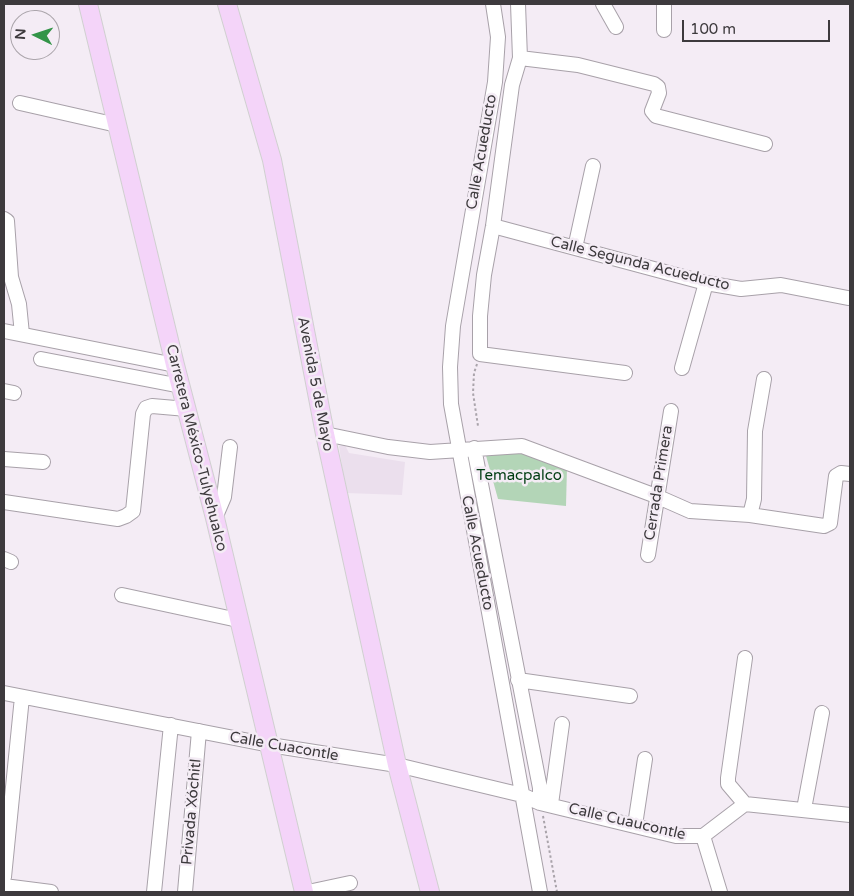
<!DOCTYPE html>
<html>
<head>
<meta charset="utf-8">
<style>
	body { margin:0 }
	#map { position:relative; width:854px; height:896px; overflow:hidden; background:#f4ecf5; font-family:"Varela Round",sans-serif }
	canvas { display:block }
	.frame { position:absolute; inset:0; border:5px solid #3d3a3d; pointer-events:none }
	.north { position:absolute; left:10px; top:10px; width:50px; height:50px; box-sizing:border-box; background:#f4ecf5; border:1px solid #aba5ab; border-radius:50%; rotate:274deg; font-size:14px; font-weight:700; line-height:20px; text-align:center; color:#3d3a3d }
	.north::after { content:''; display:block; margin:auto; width:18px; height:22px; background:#339448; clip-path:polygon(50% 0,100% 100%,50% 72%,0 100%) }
	.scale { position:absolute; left:682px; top:20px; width:148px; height:22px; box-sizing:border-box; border:2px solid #3d3a3d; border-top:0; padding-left:6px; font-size:15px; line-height:18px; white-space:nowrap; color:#3d3a3d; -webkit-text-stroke:4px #f4ecf5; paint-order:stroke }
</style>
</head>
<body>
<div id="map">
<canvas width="854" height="896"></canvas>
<div class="frame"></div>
<div class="north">N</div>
<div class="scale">100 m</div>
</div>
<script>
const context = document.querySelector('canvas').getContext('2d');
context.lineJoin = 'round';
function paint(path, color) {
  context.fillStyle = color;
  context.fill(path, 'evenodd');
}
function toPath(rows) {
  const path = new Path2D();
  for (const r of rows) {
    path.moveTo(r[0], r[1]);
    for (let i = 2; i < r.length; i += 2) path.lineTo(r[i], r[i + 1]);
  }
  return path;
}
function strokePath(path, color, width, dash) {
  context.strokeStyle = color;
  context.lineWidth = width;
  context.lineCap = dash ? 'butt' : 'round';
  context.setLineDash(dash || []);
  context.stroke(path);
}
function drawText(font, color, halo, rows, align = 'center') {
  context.font = font + ' "Varela Round",sans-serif';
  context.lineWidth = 5;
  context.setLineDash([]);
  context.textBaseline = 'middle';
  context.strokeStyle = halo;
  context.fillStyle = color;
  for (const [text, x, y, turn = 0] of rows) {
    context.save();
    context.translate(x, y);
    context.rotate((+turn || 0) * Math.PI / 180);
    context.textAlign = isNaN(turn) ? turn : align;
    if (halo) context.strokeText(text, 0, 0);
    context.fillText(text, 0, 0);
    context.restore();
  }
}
const built = toPath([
	[345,445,349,453,405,462,402,495,346,493,339,446]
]);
const green = toPath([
	[521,451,567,467,566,506,498,499,485,452]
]);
const path = toPath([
	[477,364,474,373,473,393,478,426],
	[543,816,557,892]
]);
const minor = toPath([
	[493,4,498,37,495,82,453,326,450,367,451,404,540,892],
	[518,4,520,58,512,85,493,226,484,275,480,316,480,354,625,373],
	[603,4,616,27],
	[664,30,664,4],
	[520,58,578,65,654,84,658,87,659,93,652,111,656,116,765,144],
	[20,103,117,125],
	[4,219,7,221,11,277,19,304,22,334],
	[493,226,706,283,741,289,781,285,848,298],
	[575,248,593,166],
	[4,331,175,365],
	[41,359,181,386],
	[682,368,706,283],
	[4,391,14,393],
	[325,434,388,447,430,452,522,446,656,496,690,511,750,515,824,526,830,523,836,476,841,473,850,474],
	[474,448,540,788,540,803],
	[4,459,43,462],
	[4,502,118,519,126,516,133,511,143,414,146,408,152,406,187,409],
	[750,515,754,499,755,431,764,379],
	[215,518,224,497,230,447],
	[648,555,671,411],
	[4,559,11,562],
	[122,595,238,620],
	[518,680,630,696],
	[4,693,270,745,397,765,522,795,540,803,676,836,703,836,745,804,850,815],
	[551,804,562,724],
	[745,804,728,784,728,778,745,658],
	[804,809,822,713],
	[635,825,645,759],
	[703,836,720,892],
	[4,877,22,697],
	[4,886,51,892],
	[154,892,171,725],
	[185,892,199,731],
	[308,892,350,883]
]);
const major = toPath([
	[88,4,175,365,215,518,304,892],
	[227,4,272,160,325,434,397,765,430,892]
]);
const streetNames = [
	["Calle Acueducto",482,152,-80],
	["Calle Segunda Acueducto",640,264,14],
	["Avenida 5 de Mayo",315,384,79],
	["Carretera México-Tulyehualco",196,448,76],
	["Cerrada Primera",659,483,-81],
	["Calle Acueducto",477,553,79],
	["Calle Cuacontle",284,747,10],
	["Privada Xóchitl",192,812,-85],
	["Calle Cuaucontle",627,822,13]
];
const parkNames = [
	["Temacpalco",519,476]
];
paint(built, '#ebdfed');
paint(green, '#b3d5b7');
strokePath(minor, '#a8a1a9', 16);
strokePath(major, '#d0d0d0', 20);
strokePath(path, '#aaa4ab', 2, [2.5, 2.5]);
strokePath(minor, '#fff', 14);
strokePath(major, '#f4d4f9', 18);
drawText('15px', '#3d3a3d', '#f4ecf5', streetNames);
drawText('15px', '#003d12', '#f4ecf5', parkNames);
</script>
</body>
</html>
